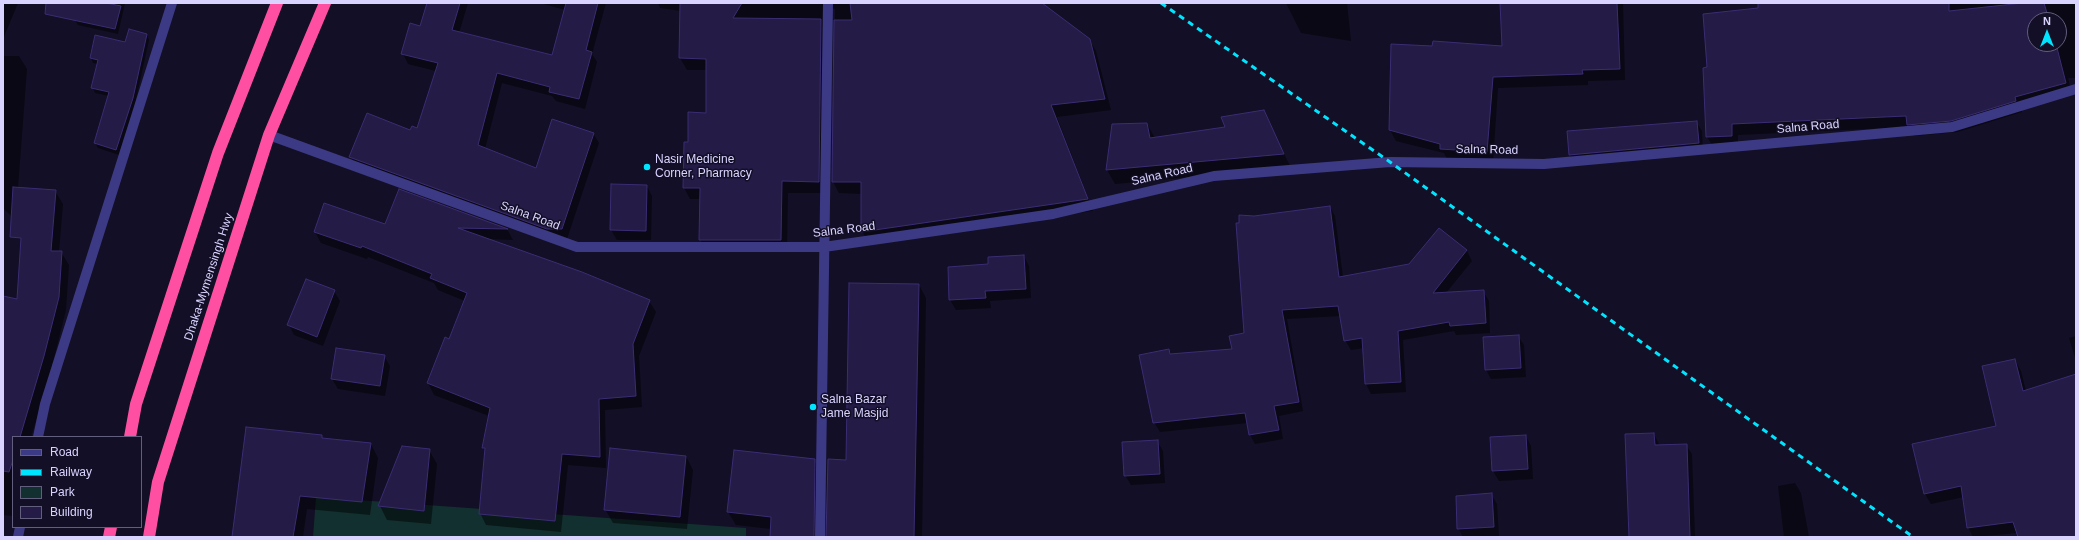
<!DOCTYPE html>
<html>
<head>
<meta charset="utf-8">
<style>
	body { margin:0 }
	#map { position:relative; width:2079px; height:540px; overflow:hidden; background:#130f26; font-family:Helvetica,sans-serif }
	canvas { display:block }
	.frame { position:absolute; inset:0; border:4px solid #d9d4ff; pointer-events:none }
	.legend { position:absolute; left:12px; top:436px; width:130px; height:92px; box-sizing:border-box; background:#130f26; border:1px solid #625e7d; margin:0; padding:5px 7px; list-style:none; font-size:12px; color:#d9d4ff }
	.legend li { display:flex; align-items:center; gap:8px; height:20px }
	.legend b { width:20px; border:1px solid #625e7d }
	.north { position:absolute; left:2027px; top:12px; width:40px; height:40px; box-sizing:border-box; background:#130f26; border:1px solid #625e7d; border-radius:50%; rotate:0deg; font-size:11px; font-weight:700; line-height:16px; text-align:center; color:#d9d4ff }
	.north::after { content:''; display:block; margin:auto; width:14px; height:18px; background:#00e5ff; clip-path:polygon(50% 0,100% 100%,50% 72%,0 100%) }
</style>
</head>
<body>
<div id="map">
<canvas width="2079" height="540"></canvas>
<div class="frame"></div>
<ul class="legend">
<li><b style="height:5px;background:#3d3a85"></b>Road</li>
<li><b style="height:5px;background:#00e5ff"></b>Railway</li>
<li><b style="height:11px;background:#12302f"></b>Park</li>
<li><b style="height:11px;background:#241b47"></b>Building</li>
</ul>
<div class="north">N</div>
</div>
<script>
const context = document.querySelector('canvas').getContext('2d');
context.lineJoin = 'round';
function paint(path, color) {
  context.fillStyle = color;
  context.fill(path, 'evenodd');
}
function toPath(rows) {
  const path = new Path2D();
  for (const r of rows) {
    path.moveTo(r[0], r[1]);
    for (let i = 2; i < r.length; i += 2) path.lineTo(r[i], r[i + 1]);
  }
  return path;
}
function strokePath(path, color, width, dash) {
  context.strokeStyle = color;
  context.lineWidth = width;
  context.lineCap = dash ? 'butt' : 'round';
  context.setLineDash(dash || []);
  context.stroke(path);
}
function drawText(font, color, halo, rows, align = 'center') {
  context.font = font + ' Helvetica,sans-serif';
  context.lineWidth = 3;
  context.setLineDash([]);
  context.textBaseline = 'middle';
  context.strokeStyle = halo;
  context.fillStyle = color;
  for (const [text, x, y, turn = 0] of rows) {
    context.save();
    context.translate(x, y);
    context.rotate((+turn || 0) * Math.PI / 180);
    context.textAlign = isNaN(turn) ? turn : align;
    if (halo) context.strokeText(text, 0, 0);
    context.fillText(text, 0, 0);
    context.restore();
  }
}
const green = toPath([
	[316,497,746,528,746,537,313,537]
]);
const shadow = toPath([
	[3,3,18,3,3,39],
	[79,3,125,3,118,34,78,25,75,20],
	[428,3,468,3,459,33,553,57,565,10,540,3,606,3,592,54,597,62,585,109,556,101,552,96,502,83,485,149,537,169,593,133,599,143,567,239,356,167,351,157,418,130,436,71,408,64,403,54,421,28],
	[658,3,1040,3,1089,39,1096,51,1111,110,1057,117,1093,211,869,243,862,231,862,194,839,193,833,182,835,9,832,8,825,193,788,193,787,252,706,251,700,239,700,199,690,199,684,188,689,143,707,114,707,70,687,70,680,58,681,11,660,8],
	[1286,3,1347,3,1351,41,1301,33],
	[1501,3,1623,3,1625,80,1588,81,1588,85,1498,88,1493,162,1447,159,1444,153,1396,141,1390,130,1433,47,1503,47],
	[1759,3,2076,3,2076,78,2068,78,2072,94,2021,108,2022,112,1958,132,1914,136,1909,127,1738,135,1738,147,1714,148,1707,137,1708,68,1760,9],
	[2035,20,2059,20,2059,44,2035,44],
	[147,35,149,40,135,104,119,155,98,148,95,143,109,96,95,93,93,88,98,64,93,63,91,58],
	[3,56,19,56,27,69,18,188,55,191,63,204,59,252,61,252,69,265,66,310,49,378,31,437,13,437,13,516,3,515,3,297,18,300,22,227,3,208],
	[1263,111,1291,168,1115,184,1107,170,1113,125,1147,124,1155,138,1227,128],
	[1696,122,1702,131,1703,152,1575,164,1570,155],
	[647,186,652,196,651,240,617,240,611,230],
	[400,190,507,229,513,240,488,239,649,301,656,312,639,356,642,407,605,410,606,468,568,465,561,532,486,525,480,513,486,453,483,448,489,416,434,395,428,383,449,340,465,301,438,290,434,283,368,257,367,259,321,243,315,232,386,225],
	[453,227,481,227,483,229,453,229],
	[1330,207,1335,216,1343,277,1410,265,1439,229,1467,251,1472,261,1446,293,1483,291,1489,301,1490,333,1456,335,1454,331,1403,340,1406,392,1371,394,1366,384,1364,348,1351,350,1345,340,1341,316,1287,319,1303,411,1279,416,1283,439,1255,444,1250,435,1248,423,1160,432,1154,422,1169,350,1172,355,1233,350,1245,334,1254,217],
	[1024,256,1029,266,1031,298,990,301,991,308,956,310,950,300,949,267,990,265],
	[919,285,926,298,922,537,828,537,847,461],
	[334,291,340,301,323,346,294,335,289,325],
	[1518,336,1524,345,1526,377,1491,379,1486,370],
	[2076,336,2076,361,2069,338],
	[384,356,390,366,385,396,338,389,332,379],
	[2015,360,2021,371,2026,391,2076,375,2076,537,2019,537,2017,533,1973,537,1968,527,1964,497,1931,504,1925,494,1997,427],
	[1654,434,1660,446,1686,445,1692,454,1695,537,1630,537],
	[321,436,323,439,371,444,378,458,370,515,307,509,303,537,233,537],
	[1526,436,1531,446,1533,479,1499,481,1493,471],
	[1157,441,1163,451,1165,483,1131,485,1125,475],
	[403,447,429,450,437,464,431,524,387,520,380,506],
	[686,456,693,470,687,529,613,523,605,509],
	[814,460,822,473,821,537,771,537,771,529,736,525,728,512],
	[1795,483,1801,493,1809,537,1784,537,1778,486],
	[1491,494,1497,504,1499,536,1463,537,1458,528]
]);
const building = toPath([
	[46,3,106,3,121,6,115,29,45,14,46,3],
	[427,3,460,3,452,30,552,55,566,3,598,3,586,50,592,52,579,99,549,92,550,87,497,73,478,145,536,168,552,119,594,133,562,229,547,229,349,157,367,113,410,130,412,126,417,128,438,63,401,54,410,23,420,26,427,3],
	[680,3,742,3,733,18,821,19,819,182,782,181,781,240,699,240,700,188,683,188,684,142,688,142,688,112,706,113,706,59,679,58,680,3],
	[850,3,1042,3,1090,39,1105,99,1051,105,1088,199,861,232,861,182,832,182,834,20,852,20,850,3],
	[1500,3,1617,3,1620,69,1582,70,1583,74,1493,77,1487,152,1440,149,1440,144,1389,130,1391,44,1432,46,1433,41,1502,46,1500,3],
	[1758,3,1949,3,1949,11,2023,3,2044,3,2049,20,2035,20,2035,44,2056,44,2066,83,2015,97,2016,101,1951,121,1907,125,1906,116,1732,124,1732,136,1706,137,1703,68,1707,67,1703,14,1758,8,1758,3],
	[129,29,147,34,133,98,116,150,94,143,109,92,91,88,98,60,90,58,95,35,125,42,129,29],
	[1264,110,1284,154,1106,170,1112,124,1147,123,1150,138,1225,127,1221,117,1264,110],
	[1697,121,1699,143,1569,155,1567,131,1697,121],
	[611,184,647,185,646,231,610,230,611,184],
	[13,187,56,190,51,251,62,251,59,297,44,356,20,437,13,437,13,460,9,472,3,471,3,296,17,299,21,238,10,237,13,187],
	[399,189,508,229,458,228,582,272,650,300,633,344,636,396,599,399,600,457,562,454,555,521,479,514,485,448,482,448,490,408,427,383,445,337,449,339,467,293,430,278,432,274,362,246,361,248,314,232,324,203,385,224,399,189],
	[1330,206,1339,277,1409,264,1439,228,1467,250,1433,293,1484,290,1486,323,1450,326,1449,322,1398,331,1401,382,1365,384,1362,338,1344,341,1338,306,1282,310,1299,402,1274,406,1279,430,1249,435,1245,413,1153,423,1139,355,1169,349,1170,354,1232,349,1229,336,1244,333,1236,223,1239,223,1239,215,1254,216,1330,206],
	[1024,255,1026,289,985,291,986,298,949,300,948,267,988,264,988,257,1024,255],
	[306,279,335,290,317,337,287,325,306,279],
	[849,283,919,284,914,537,826,537,828,459,846,460,849,283],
	[1519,335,1521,368,1485,370,1483,337,1519,335],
	[336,348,385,355,380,386,331,379,336,348],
	[2015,359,2023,391,2076,374,2076,537,2018,537,2013,522,1967,528,1961,486,1924,494,1912,444,1996,426,1982,366,2015,359],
	[246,427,322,435,322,438,371,443,362,502,300,496,293,537,232,537,246,427],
	[1654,433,1655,445,1687,444,1690,537,1629,537,1625,434,1654,433],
	[1526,435,1528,469,1492,471,1490,437,1526,435],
	[1158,440,1160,474,1124,476,1122,442,1158,440],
	[402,446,430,449,424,511,378,506,402,446],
	[610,448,686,456,680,517,604,510,610,448],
	[734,450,815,459,814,537,770,537,771,517,727,512,734,450],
	[1492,493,1494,527,1457,529,1456,496,1492,493]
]);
const minor = toPath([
	[269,135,577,247,824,247,1053,214,1214,176,1390,162,1544,164,1952,127,2076,89],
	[38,437,45,404,172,3],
	[18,537,20,527],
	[820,537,828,3]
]);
const highway = toPath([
	[130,437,136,404,218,153,277,3],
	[109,537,111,527],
	[149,537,158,482,269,135,325,3]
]);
const rail = toPath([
	[1161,3,1390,162,1913,537]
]);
const markers = [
	[647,167,4,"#00e5ff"],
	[813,407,4,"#00e5ff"]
];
const streetNames = [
	["Salna Road",1808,127,-5],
	["Salna Road",1487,150,1],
	["Salna Road",1162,175,-13],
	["Salna Road",530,216,20],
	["Salna Road",844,230,-7],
	["Dhaka-Mymensingh Hwy",209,277,-72]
];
const poiNames = [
	["Nasir Medicine",655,160],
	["Corner, Pharmacy",655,174],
	["Salna Bazar",821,400],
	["Jame Masjid",821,414]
];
paint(green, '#12302f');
paint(shadow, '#0007');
paint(building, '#241b47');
strokePath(building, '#3b2d73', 1);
strokePath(minor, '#3d3a85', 10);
strokePath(highway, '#ff4fa3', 12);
strokePath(rail, '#00e5ff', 3, [6, 5]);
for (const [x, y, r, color] of markers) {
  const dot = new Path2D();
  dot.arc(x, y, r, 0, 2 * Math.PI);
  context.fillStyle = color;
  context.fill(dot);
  strokePath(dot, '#130f26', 1.5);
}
drawText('12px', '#d9d4ff', '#130f26', streetNames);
drawText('12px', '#d9d4ff', '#130f26', poiNames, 'left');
</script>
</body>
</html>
